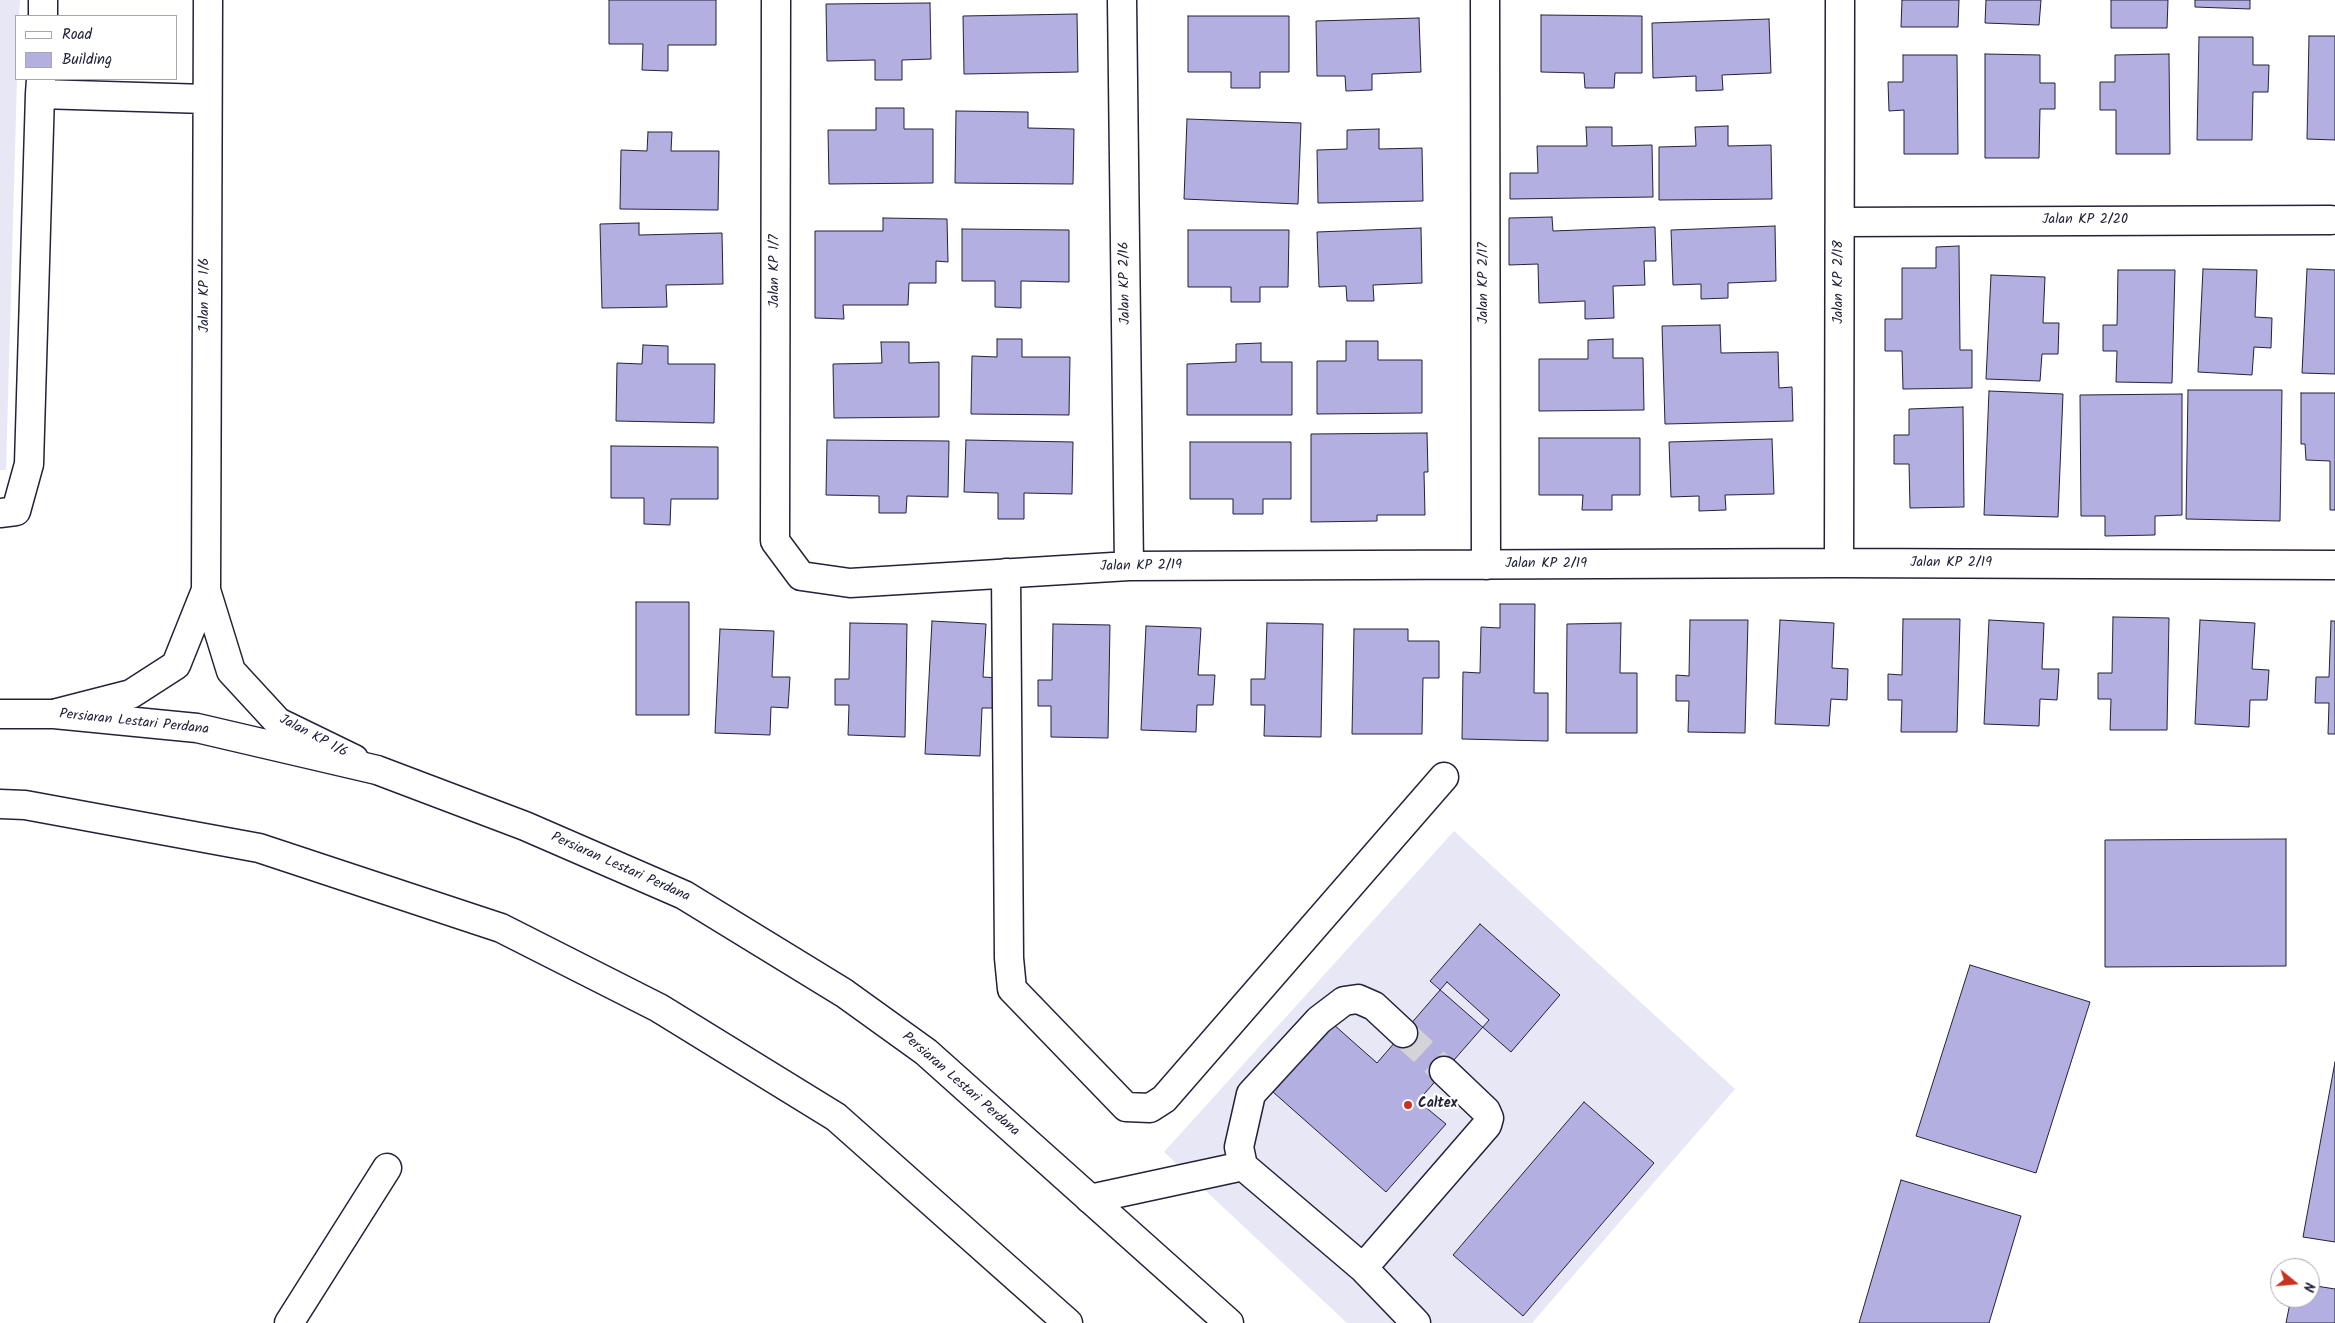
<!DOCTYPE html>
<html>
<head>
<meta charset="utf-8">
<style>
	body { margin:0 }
	#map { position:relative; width:2335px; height:1323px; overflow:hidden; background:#fff; font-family:Kalam,sans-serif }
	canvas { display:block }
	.legend { position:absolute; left:15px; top:15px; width:162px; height:65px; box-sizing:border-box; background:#fff; border:1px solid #a7a7b1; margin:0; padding:6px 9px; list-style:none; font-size:15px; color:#22223b }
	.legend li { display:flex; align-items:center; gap:10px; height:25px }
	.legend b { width:25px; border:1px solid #a7a7b1 }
	.north { position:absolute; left:2270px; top:1258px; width:50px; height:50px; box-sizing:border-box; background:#fff; border:1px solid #a7a7b1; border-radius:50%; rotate:107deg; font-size:14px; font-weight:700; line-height:20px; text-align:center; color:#22223b }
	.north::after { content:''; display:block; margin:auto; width:18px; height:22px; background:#c8321e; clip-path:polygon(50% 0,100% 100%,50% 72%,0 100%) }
</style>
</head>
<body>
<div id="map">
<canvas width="2335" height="1323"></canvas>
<ul class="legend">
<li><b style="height:6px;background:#fff"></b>Road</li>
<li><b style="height:14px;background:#b4afe1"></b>Building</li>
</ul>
<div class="north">N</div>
</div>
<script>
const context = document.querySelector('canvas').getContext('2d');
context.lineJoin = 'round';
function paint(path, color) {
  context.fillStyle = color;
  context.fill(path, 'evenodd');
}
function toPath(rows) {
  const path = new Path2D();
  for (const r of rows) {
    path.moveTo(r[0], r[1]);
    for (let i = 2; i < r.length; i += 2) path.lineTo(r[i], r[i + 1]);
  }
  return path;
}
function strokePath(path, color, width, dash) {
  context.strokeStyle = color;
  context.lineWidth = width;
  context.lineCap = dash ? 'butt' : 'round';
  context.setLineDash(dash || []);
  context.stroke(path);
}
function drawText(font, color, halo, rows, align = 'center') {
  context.font = font + ' Kalam,sans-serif';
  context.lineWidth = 4.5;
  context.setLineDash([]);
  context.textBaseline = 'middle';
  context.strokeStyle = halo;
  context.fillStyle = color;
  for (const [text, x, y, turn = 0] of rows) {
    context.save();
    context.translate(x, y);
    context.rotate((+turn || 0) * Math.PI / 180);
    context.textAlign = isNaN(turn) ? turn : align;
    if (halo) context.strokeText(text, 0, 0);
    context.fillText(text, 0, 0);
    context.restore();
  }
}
const built = toPath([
	[0,0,20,0,19,16,16,16,17,79,6,470,0,470],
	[1454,831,1735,1089,1532,1323,1347,1323,1164,1152]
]);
const building = toPath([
	[609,0,716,0,716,45,668,45,668,71,642,70,643,44,609,44,609,0],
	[1902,0,1959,0,1958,27,1901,27,1902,0],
	[1986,0,2041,0,2039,25,1985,23,1986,0],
	[2111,0,2168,0,2167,28,2111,28,2111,0],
	[2195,0,2250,0,2250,9,2195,7,2195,0],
	[930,3,931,59,902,60,902,80,875,80,875,60,827,61,826,4,930,3],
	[1077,14,1078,72,964,74,963,16,1077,14],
	[1541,15,1642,16,1642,73,1615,73,1614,88,1585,88,1584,73,1541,72,1541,15],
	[1188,16,1289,16,1289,72,1260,72,1260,88,1231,88,1231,72,1188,72,1188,16],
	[1419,18,1421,72,1372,74,1372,90,1346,91,1345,76,1317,76,1316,21,1419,18],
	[1769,19,1771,73,1722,75,1723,90,1696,91,1696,76,1653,78,1652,23,1769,19],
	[2309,36,2335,36,2335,140,2307,139,2309,36],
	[2199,37,2253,37,2253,65,2269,65,2268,92,2253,92,2252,140,2197,140,2199,37],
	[1985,54,2040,55,2040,83,2055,83,2055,109,2040,109,2039,158,1985,158,1985,54],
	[2169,54,2170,154,2116,154,2116,110,2100,110,2100,82,2115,82,2115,55,2169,54],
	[1903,55,1957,55,1958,154,1904,154,1904,110,1889,111,1888,82,1903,82,1903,55],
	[876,108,904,108,904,129,933,129,933,183,829,184,828,130,876,130,876,108],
	[956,111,1028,112,1028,128,1074,129,1073,184,955,183,956,111],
	[1187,119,1301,123,1298,204,1184,199,1187,119],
	[1728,126,1728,146,1771,145,1772,199,1659,200,1659,147,1696,146,1695,127,1728,126],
	[1586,127,1612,127,1612,146,1652,145,1653,197,1510,199,1510,173,1538,173,1537,146,1587,146,1586,127],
	[1379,129,1379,149,1422,148,1423,201,1318,203,1317,150,1347,149,1347,130,1379,129],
	[648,132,672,132,671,151,719,151,718,210,620,209,621,150,647,151,648,132],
	[1552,217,1553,231,1655,227,1656,261,1644,261,1645,285,1613,286,1614,318,1585,319,1585,301,1539,303,1538,264,1509,265,1509,218,1552,217],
	[883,218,947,219,948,262,936,261,936,283,909,283,908,305,843,305,844,319,815,318,815,231,883,231,883,218],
	[639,223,639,235,722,233,723,284,666,285,667,307,602,308,600,224,639,223],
	[1775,226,1776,281,1728,283,1728,298,1701,299,1701,284,1673,285,1671,230,1775,226],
	[1421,228,1422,283,1373,285,1374,301,1347,301,1346,286,1319,287,1317,232,1421,228],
	[962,229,1069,230,1069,282,1021,281,1021,308,995,307,995,281,962,281,962,229],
	[1188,230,1289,230,1288,287,1260,287,1260,302,1231,302,1231,287,1188,287,1188,230],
	[1959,246,1960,350,1972,350,1972,388,1903,389,1902,351,1885,351,1885,319,1902,319,1902,268,1936,268,1936,247,1959,246],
	[2203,269,2257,270,2255,317,2272,318,2271,348,2254,347,2252,375,2198,372,2203,269],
	[2307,269,2335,270,2335,374,2302,373,2307,269],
	[2118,270,2175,270,2172,383,2116,382,2117,351,2103,351,2103,325,2117,325,2118,270],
	[1991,275,2045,277,2043,323,2059,323,2058,354,2042,354,2040,381,1986,379,1991,275],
	[1720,325,1721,353,1778,352,1779,388,1792,387,1793,421,1665,424,1662,326,1720,325],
	[997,339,1022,339,1022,357,1070,357,1069,415,971,414,972,356,997,357,997,339],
	[1613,339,1613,358,1643,358,1644,410,1539,411,1539,359,1588,359,1588,340,1613,339],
	[1346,341,1378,341,1378,360,1422,360,1422,413,1317,414,1317,361,1346,361,1346,341],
	[881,342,909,342,909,363,939,362,939,417,834,418,833,364,882,363,881,342],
	[1261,343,1261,362,1292,362,1292,415,1187,415,1187,364,1236,362,1236,344,1261,343],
	[643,345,668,346,668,364,715,364,714,423,616,421,617,363,642,364,643,345],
	[2188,390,2282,390,2280,521,2186,519,2188,390],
	[1989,391,2063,394,2058,517,1984,515,1989,391],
	[2301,393,2335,393,2335,510,2330,510,2330,461,2306,460,2305,444,2301,444,2301,393],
	[2182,394,2182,515,2155,516,2155,535,2105,536,2105,516,2081,516,2080,395,2182,394],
	[1963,407,1964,507,1910,508,1909,464,1894,464,1894,435,1909,435,1909,409,1963,407],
	[1427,433,1428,472,1424,472,1425,515,1377,515,1377,521,1311,522,1311,434,1427,433],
	[1539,438,1640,438,1640,495,1612,495,1612,510,1582,510,1583,495,1539,495,1539,438],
	[1772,439,1774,494,1725,495,1726,510,1699,511,1699,496,1671,497,1669,442,1772,439],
	[827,440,949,441,948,497,907,496,906,513,879,513,879,496,826,495,827,440],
	[966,440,1073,442,1072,494,1024,493,1024,519,998,519,998,493,964,492,966,440],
	[1190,442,1291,442,1291,499,1263,499,1263,514,1233,514,1233,499,1190,499,1190,442],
	[611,446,718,447,718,499,671,499,670,525,644,524,644,498,611,498,611,446],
	[636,602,689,602,689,715,636,715,636,602],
	[1500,604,1535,604,1534,693,1548,693,1548,741,1462,739,1463,672,1480,673,1481,627,1500,628,1500,604],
	[2113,617,2169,618,2167,730,2110,730,2111,699,2098,699,2098,673,2112,673,2113,617],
	[1903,619,1960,619,1957,732,1901,732,1902,700,1888,700,1888,674,1902,675,1903,619],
	[1690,620,1748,620,1745,733,1688,732,1689,701,1676,701,1676,675,1689,676,1690,620],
	[1780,620,1834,623,1832,668,1848,669,1847,700,1831,699,1829,726,1775,724,1780,620],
	[1989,620,2044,623,2042,669,2059,669,2057,700,2040,699,2039,726,1984,724,1989,620],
	[2200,620,2255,623,2252,669,2269,670,2267,700,2250,700,2249,727,2195,724,2200,620],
	[932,621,986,624,983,677,1001,678,999,708,982,708,980,756,925,754,932,621],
	[2331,621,2335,621,2335,734,2328,734,2329,703,2315,703,2316,677,2329,677,2331,621],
	[850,623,907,624,905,737,848,735,849,705,835,705,835,679,849,679,850,623],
	[1267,623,1323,624,1321,737,1264,736,1265,705,1251,705,1251,679,1265,679,1267,623],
	[1621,623,1620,673,1637,673,1637,733,1566,733,1567,624,1621,623],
	[1053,624,1110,625,1108,738,1051,737,1051,706,1038,706,1038,680,1052,680,1053,624],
	[1146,626,1201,628,1198,675,1215,675,1213,705,1197,705,1196,732,1141,730,1146,626],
	[720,629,774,631,772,677,790,677,788,708,771,707,770,735,715,733,720,629],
	[1354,629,1408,629,1408,641,1439,641,1439,678,1423,678,1422,734,1352,734,1354,629],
	[2286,839,2286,966,2105,967,2105,840,2286,839],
	[1480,924,1560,995,1511,1052,1430,981,1480,924],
	[1970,965,2090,1002,2036,1173,1916,1136,1970,965],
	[1447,982,1489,1020,1418,1101,1446,1124,1386,1192,1273,1092,1333,1024,1377,1063,1447,982],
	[2335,1062,2335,1242,2303,1237,2335,1062],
	[1584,1102,1654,1163,1523,1316,1453,1255,1584,1102],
	[1901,1180,2021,1216,1989,1323,1859,1323,1901,1180],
	[2310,1285,2335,1289,2335,1323,2286,1323,2291,1298,2310,1298,2310,1285]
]);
const minorTunnel = toPath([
	[1403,1033,1444,1071]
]);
const minor = toPath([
	[208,0,206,590,231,671,278,722,354,759],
	[776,0,775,541,801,576,850,583,1129,566,1839,563,2335,565],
	[1122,0,1129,566],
	[1485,0,1486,565],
	[43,16,43,0],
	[41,79,40,94,206,99],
	[1840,222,2331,220],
	[0,513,16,511,29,464,40,94],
	[1839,563,1840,0],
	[1006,573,1009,958,1012,989,1126,1107,1150,1108,1164,1099,1444,777],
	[57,713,131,694,176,665,206,590],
	[1243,1166,1239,1147,1251,1094,1319,1020,1344,1001,1358,999,1374,1006,1403,1033],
	[1090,1199,1243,1166,1363,1268,1416,1323],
	[1363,1268,1487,1125,1489,1118,1486,1111,1444,1071],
	[289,1323,387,1168]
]);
const major = toPath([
	[0,714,54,714,197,728,377,770,525,826,684,895,844,993,926,1052,1229,1323],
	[0,804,25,805,259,848,501,928,659,1008,836,1117,1068,1323]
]);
const markers = [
	[1408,1105,5,"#c8321e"]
];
const streetNames = [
	["Jalan KP 2/20",2085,221],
	["Jalan KP 1/7",776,271,-90],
	["Jalan KP 2/18",1840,282,-90],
	["Jalan KP 2/16",1126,283,-91],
	["Jalan KP 2/17",1485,283,-90],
	["Jalan KP 1/6",206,295,-90],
	["Jalan KP 2/19",1951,564],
	["Jalan KP 2/19",1546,565],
	["Jalan KP 2/19",1141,567,-1],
	["Persiaran Lestari Perdana",134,723,6],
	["Jalan KP 1/6",313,737,28],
	["Persiaran Lestari Perdana",620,868,24],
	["Persiaran Lestari Perdana",960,1085,41]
];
const poiNames = [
	["Caltex",1418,1105]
];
paint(built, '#e8e7f6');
paint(building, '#b4afe1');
strokePath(building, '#22223b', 1);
strokePath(minorTunnel, '#d3d3d8', 28, [28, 14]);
strokePath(minor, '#22223b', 31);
strokePath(major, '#22223b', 31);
strokePath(minor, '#fff', 28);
strokePath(major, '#fff', 28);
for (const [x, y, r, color] of markers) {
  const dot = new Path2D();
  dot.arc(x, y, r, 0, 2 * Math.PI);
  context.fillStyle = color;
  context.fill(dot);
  strokePath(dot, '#fff', 2);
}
drawText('14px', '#22223b', '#fff', streetNames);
drawText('bold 14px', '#22223b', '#fff', poiNames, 'left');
</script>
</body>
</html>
